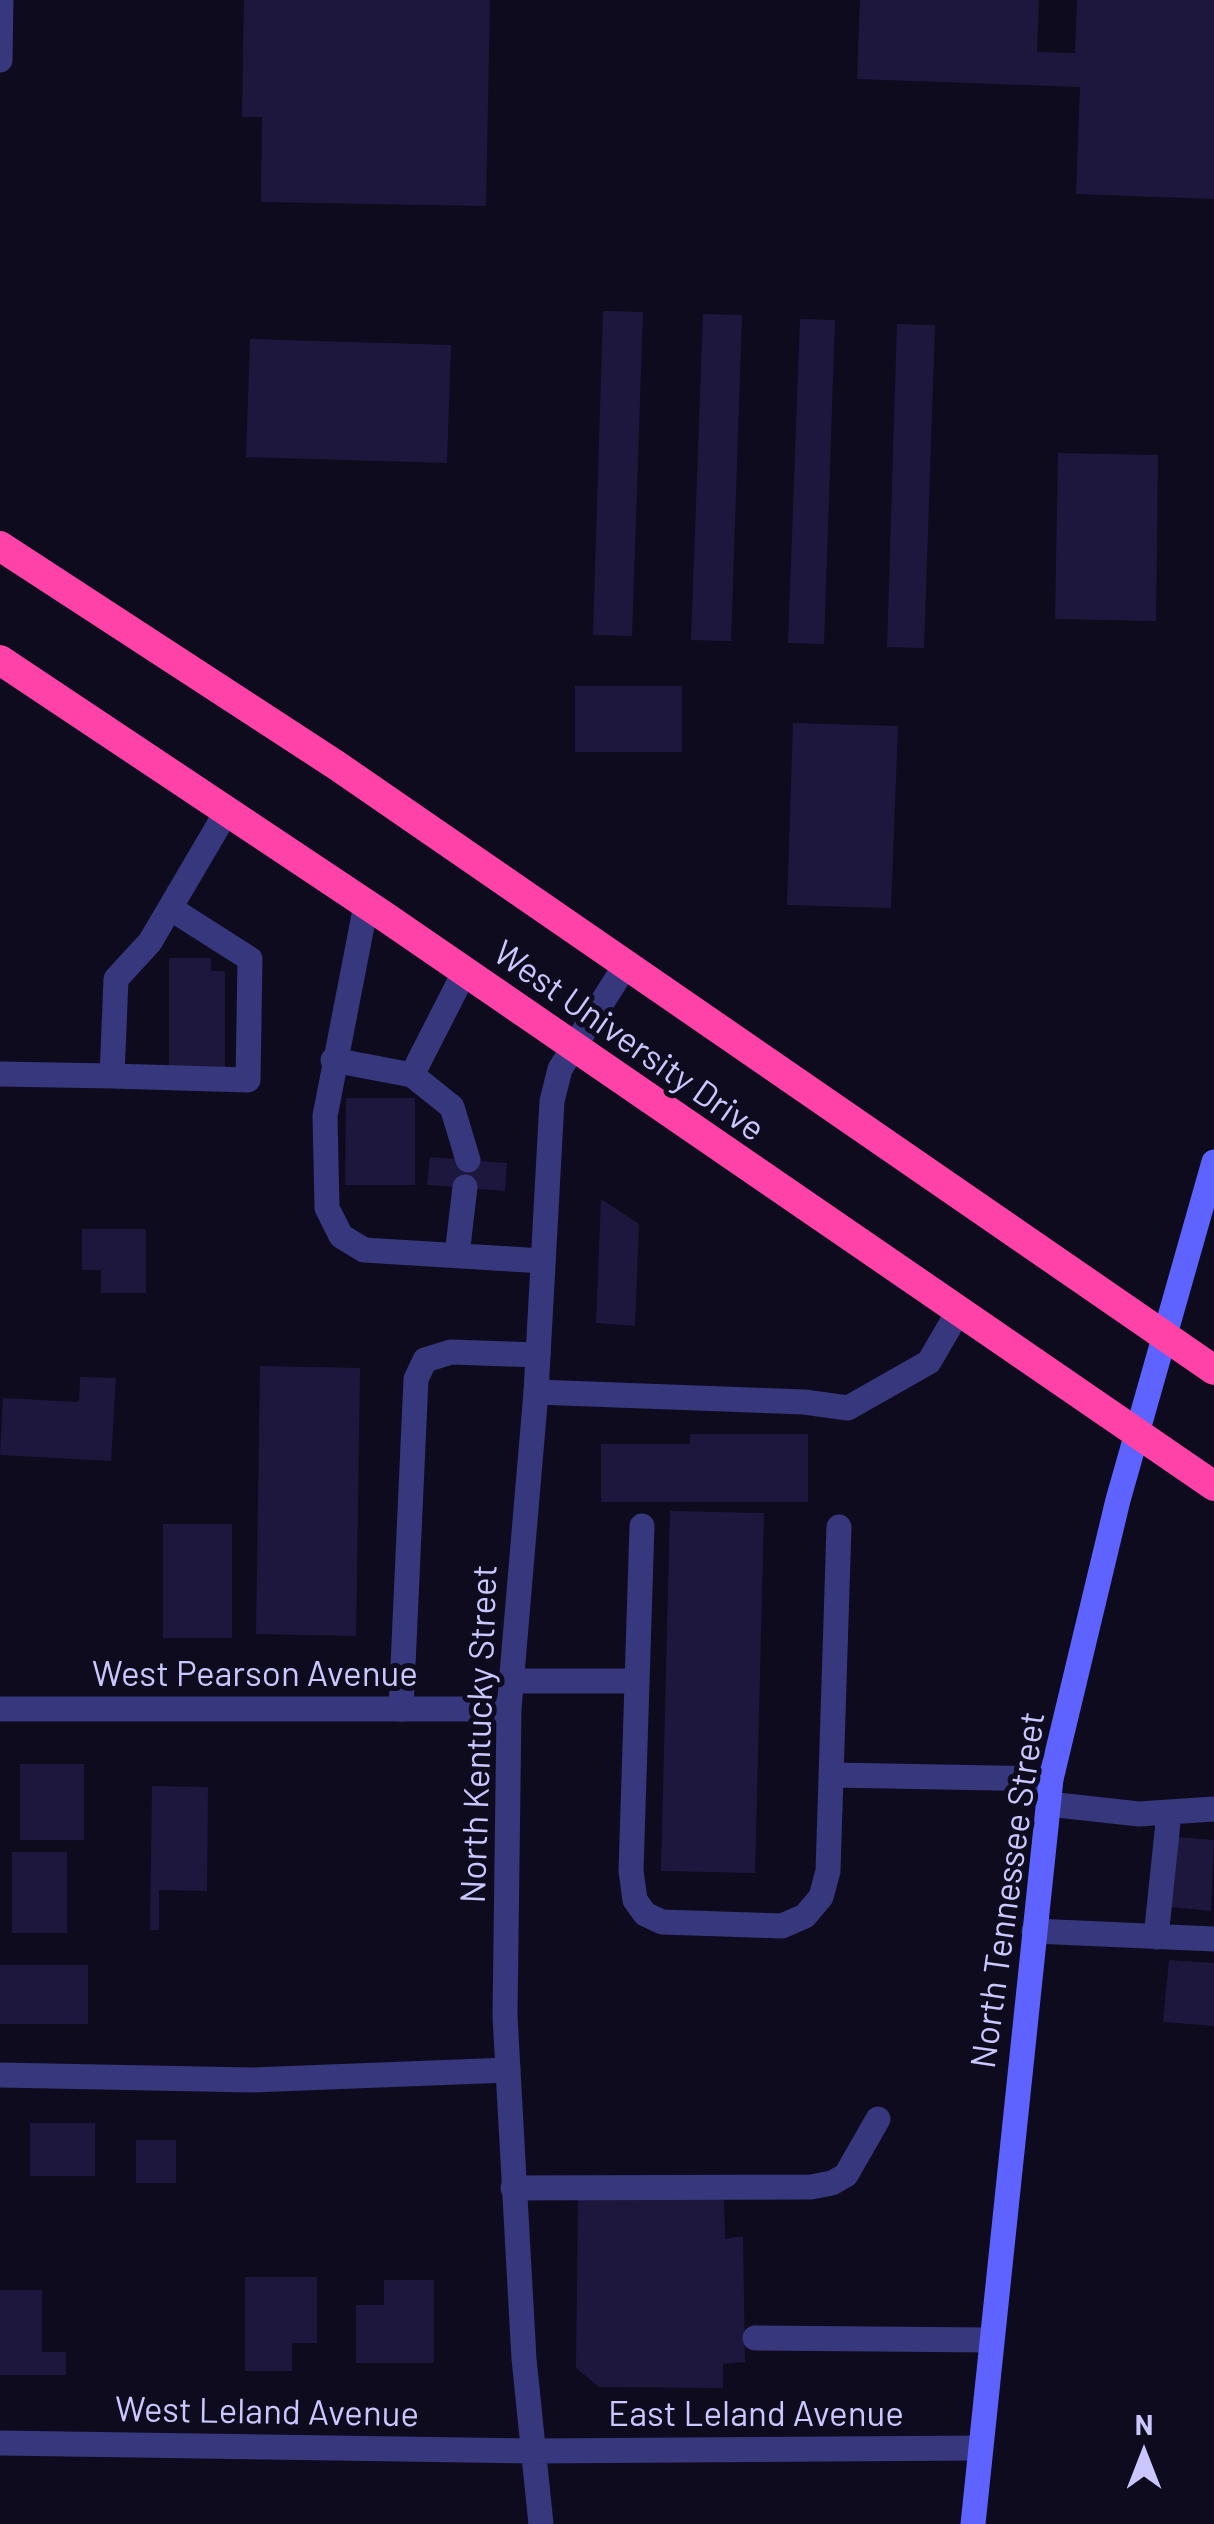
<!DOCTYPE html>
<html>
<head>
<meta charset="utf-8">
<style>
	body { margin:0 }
	#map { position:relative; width:1214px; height:2524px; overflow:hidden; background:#0d0b1d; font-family:Barlow,sans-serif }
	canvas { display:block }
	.north { position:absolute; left:1094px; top:2404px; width:100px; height:100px; -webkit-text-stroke:8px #0d0b1d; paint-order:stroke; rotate:0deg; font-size:28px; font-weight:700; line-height:40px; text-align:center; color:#cac7ff }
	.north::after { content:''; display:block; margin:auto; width:35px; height:45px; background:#cac7ff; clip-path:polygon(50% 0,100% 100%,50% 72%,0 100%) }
</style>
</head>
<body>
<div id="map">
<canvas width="1214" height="2524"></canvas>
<div class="north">N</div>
</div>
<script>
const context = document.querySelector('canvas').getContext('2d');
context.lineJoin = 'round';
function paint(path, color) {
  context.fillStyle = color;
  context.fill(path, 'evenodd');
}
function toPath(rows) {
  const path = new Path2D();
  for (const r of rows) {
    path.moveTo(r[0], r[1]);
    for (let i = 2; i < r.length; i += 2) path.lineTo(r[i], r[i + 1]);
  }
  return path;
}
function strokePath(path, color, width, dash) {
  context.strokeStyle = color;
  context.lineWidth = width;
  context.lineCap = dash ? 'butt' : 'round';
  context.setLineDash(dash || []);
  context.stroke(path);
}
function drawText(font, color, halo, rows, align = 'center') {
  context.font = font + ' Barlow,sans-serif';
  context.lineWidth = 10;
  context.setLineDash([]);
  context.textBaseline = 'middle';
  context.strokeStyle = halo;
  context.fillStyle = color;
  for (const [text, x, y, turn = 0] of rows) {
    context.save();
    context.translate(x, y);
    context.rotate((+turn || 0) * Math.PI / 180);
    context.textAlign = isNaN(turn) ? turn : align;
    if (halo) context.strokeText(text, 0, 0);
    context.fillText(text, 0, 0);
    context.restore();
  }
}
const building = toPath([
	[244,0,490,0,486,206,261,202,262,117,242,117],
	[860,0,1039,0,1037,52,1075,53,1077,0,1214,0,1214,199,1076,194,1080,87,857,79],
	[603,311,643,312,632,636,593,635],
	[703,314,742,315,731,641,691,640],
	[800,319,835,320,824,644,788,643],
	[897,324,935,325,924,648,887,647],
	[250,339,451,345,447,463,246,457],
	[1058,453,1158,455,1156,621,1055,619],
	[575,686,682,686,682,752,575,752],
	[793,723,898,726,891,908,787,905],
	[169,958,211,958,211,971,225,971,225,1070,169,1070],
	[346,1098,415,1098,415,1185,345,1185],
	[430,1157,507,1163,505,1191,427,1185],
	[601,1199,639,1224,635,1326,596,1323],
	[82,1229,146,1229,146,1293,101,1293,101,1270,82,1270],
	[260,1366,360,1368,356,1636,256,1634],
	[80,1377,116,1378,111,1461,0,1455,3,1398,79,1402],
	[690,1434,808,1434,808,1502,601,1502,601,1444,690,1444],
	[670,1511,764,1513,755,1873,661,1871],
	[163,1524,232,1524,232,1638,163,1638],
	[20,1764,84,1764,84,1840,20,1840],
	[152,1786,208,1787,207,1891,159,1890,159,1930,150,1930],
	[1178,1837,1214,1840,1211,1911,1170,1907],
	[12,1852,67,1852,67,1933,12,1933],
	[1169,1960,1214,1963,1214,2026,1163,2022],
	[0,1965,88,1965,88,2024,0,2024],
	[30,2123,95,2123,95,2176,30,2176],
	[136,2140,176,2140,176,2183,136,2183],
	[724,2197,725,2239,743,2236,745,2362,723,2364,723,2388,599,2387,576,2368,578,2199],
	[245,2277,317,2277,317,2343,292,2343,292,2371,245,2371],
	[384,2280,434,2280,434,2363,356,2363,356,2305,384,2305],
	[0,2290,42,2290,42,2352,66,2352,66,2375,0,2375]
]);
const lane = toPath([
	[366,905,325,1116,327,1208,341,1236,364,1250,543,1261],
	[464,973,412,1075,452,1107,468,1160],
	[333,1060,412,1075],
	[0,1074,112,1076,116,979,150,942,227,811],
	[112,1076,248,1080,250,959,170,908],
	[457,1255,465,1187],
	[536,1392,804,1402,848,1408,929,1362,958,1312],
	[642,1526,631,1871,635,1900,645,1914,662,1922,782,1926,805,1916,821,1897,828,1871,839,1527],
	[511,1681,636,1681],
	[401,1709,416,1379,425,1360,451,1352,538,1355],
	[832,1775,1051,1779],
	[1048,1804,1139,1814,1214,1809],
	[1034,1931,1214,1939],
	[1156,1937,1169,1813],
	[0,2075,252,2080,508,2070],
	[513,2188,811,2187,832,2183,846,2175,878,2119],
	[755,2338,990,2340]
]);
const street = toPath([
	[0,60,1,0],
	[0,1709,509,1709],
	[0,2443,533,2451,979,2448],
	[541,2524,524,2359,505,2016,509,1709,536,1392,552,1101,560,1069,625,966]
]);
const secondary = toPath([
	[973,2524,1051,1779,1118,1500,1214,1162]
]);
const highway = toPath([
	[0,546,336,765,1214,1370],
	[0,660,384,916,1214,1486]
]);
const streetNames = [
	["West University Drive",629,1041,35],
	["West Pearson Avenue",255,1674],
	["North Kentucky Street",479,1734,-88],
	["North Tennessee Street",1008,1890,-82],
	["West Leland Avenue",267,2412,1],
	["East Leland Avenue",756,2414]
];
paint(building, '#1d173d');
strokePath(lane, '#36377c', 25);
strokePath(street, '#36377c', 25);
strokePath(secondary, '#5e63ff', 25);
strokePath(highway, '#ff42a7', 30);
drawText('35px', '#cac7ff', '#0d0b1d', streetNames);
</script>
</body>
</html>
